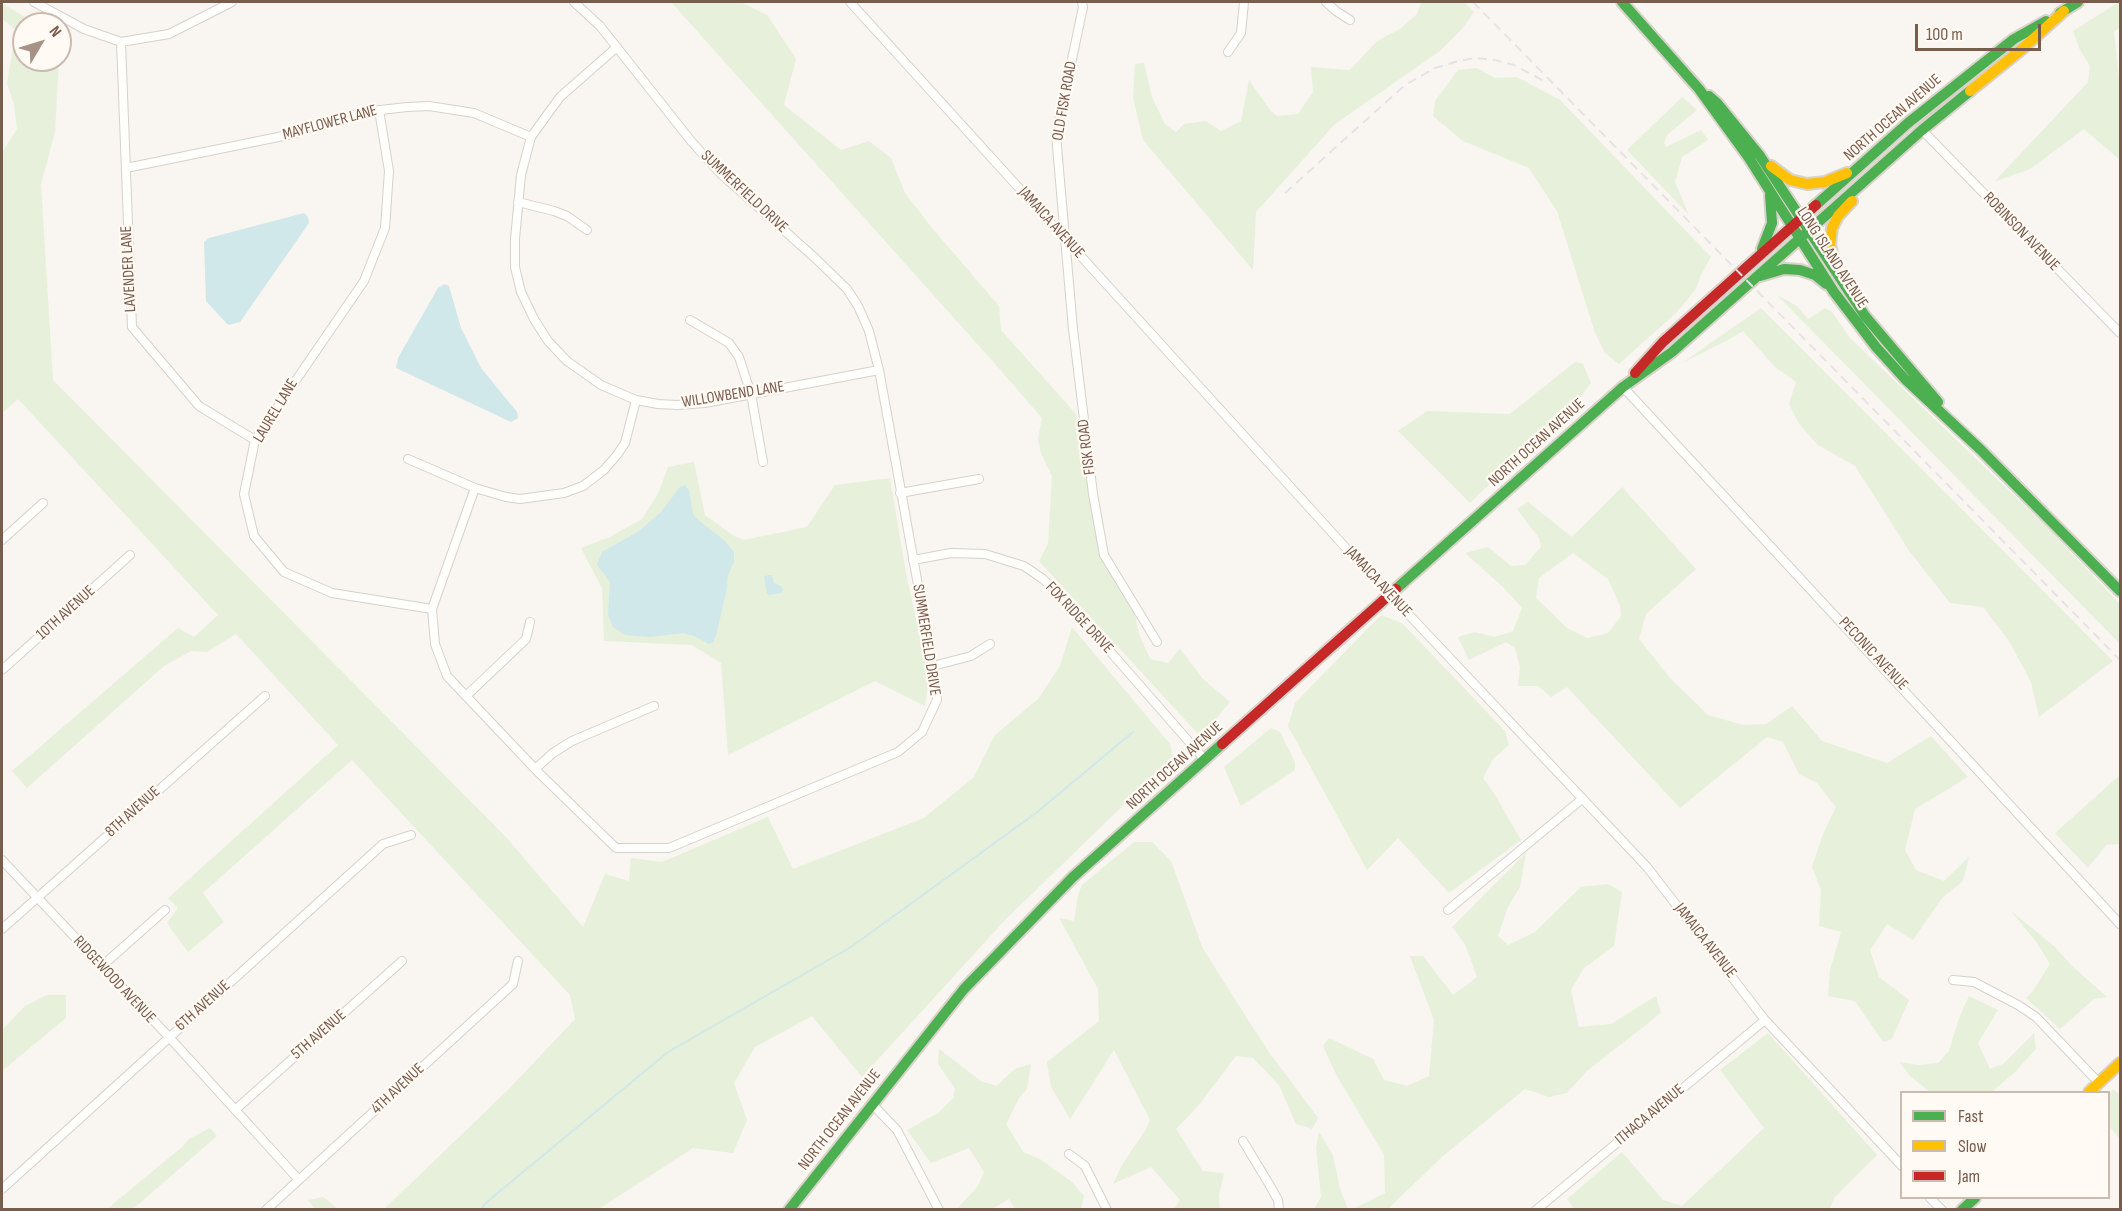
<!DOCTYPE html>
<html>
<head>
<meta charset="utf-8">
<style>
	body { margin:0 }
	#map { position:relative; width:2122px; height:1211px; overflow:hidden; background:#f9f5f0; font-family:"Sofia Sans Condensed",sans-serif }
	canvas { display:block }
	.frame { position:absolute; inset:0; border:3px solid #7a5c4d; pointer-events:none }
	.legend { position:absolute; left:1900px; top:1091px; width:210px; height:108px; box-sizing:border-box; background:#fffaf3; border:2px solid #cabbb1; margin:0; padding:8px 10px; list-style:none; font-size:18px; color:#7a5c4d }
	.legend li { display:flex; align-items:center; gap:12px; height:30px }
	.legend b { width:30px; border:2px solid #cabbb1 }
	.north { position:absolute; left:12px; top:12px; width:60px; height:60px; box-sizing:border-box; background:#fffaf3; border:2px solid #cabbb1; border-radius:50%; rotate:52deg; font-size:16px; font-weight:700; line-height:24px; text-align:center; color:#7a5c4d }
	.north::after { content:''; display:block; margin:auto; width:21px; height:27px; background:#a69286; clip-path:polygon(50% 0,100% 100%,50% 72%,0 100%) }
	.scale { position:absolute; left:1915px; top:24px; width:126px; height:27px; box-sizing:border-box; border:3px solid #7a5c4d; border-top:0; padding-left:8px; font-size:18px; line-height:21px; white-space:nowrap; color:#7a5c4d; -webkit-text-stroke:4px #fffaf3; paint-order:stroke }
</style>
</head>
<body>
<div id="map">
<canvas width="2122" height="1211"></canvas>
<div class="frame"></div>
<ul class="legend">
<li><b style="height:8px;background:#4caf50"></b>Fast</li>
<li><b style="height:8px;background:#ffc107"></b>Slow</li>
<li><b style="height:8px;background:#c62828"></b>Jam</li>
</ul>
<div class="north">N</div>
<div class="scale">100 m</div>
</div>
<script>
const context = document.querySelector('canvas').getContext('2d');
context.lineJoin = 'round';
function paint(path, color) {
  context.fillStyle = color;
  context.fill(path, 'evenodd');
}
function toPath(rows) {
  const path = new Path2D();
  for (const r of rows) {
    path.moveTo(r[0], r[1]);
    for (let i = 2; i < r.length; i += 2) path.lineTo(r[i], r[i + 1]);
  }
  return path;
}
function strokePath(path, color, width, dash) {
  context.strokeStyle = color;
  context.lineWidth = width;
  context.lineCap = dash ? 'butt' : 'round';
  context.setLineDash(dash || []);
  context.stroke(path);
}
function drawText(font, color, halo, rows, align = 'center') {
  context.font = font + ' "Sofia Sans Condensed",sans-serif';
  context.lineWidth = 4.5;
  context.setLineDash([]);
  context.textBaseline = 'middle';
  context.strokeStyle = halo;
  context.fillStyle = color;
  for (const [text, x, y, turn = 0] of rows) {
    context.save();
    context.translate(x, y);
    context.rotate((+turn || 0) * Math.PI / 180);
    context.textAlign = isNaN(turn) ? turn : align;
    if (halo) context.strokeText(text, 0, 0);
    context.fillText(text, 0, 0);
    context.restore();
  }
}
const green = toPath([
	[671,2,741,2,767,15,796,59,784,105,841,150,869,141,891,158,905,193,932,228,999,306,1001,330,1076,414,1101,556,1134,610,1139,634,1150,659,1168,663,1180,649,1203,679,1230,702,1201,737,1039,561,1048,544,1052,476,1041,453,1038,439,1042,418,996,365],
	[1421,2,1464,2,1474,12,1462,29,1440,51,1335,124,1256,212,1253,270,1143,140,1133,97,1135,64,1144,63,1152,97,1165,124,1176,132,1184,124,1206,121,1221,131,1241,121,1249,80,1270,110,1277,116,1298,114,1313,92,1311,67,1350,70,1377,41,1400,29,1417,14],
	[2119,2,2120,2,2120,27,2114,32,2120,89,2120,160,2084,129,2030,169,1994,182,2088,82,2090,66,2079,48,2073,31],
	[2,3,36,24,24,24,24,60,59,60,55,132,41,184,53,380,505,836,583,927,605,874,629,881,631,858,662,862,768,817,793,869,924,818,974,777,995,735,1038,699,1060,666,1072,627,1170,744,1173,757,1005,920,862,1077,812,1016,755,1047,734,1083,747,1120,733,1153,693,1148,599,1209,384,1209,509,1089,575,1019,570,995,352,760,203,893,224,922,188,952,167,923,178,908,168,898,338,745,236,634,207,652,191,651,164,666,27,788,12,771,178,628,194,637,218,615,18,399,2,413,2,152,17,129,14,105,7,83,16,30,2,19],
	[1477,68,1495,78,1517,77,1560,100,1711,257,1700,277,1696,289,1677,312,1619,364,1605,353,1595,333,1557,211,1529,168,1463,141,1433,116,1435,101,1458,70],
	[1682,97,1697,110,1667,135,1664,143,1666,147,1701,130,1708,140,1682,157,1675,182,1689,215,1627,150],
	[1777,295,1797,306,1808,319,1825,308,1832,312,1850,338,2042,522,2120,604,2120,644],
	[1761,308,2113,661,2039,717,2031,682,2009,641,1983,607,1950,603,1910,552,1855,466,1818,445,1799,424,1789,404,1796,382,1775,367,1743,331,1726,341,1682,363],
	[1575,362,1583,364,1591,383,1580,398,1470,503,1398,431,1427,411,1510,414],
	[694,462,705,515,734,536,744,540,807,527,835,485,890,478,906,573,929,678,925,706,875,681,728,755,721,663,692,645,604,641,602,588,581,548,610,537,642,519,658,494,668,467],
	[1622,487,1696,569,1646,614,1639,639,1670,678,1708,715,1743,725,1766,724,1792,706,1822,741,1887,763,1931,736,1968,777,1915,809,1905,850,1916,870,1944,881,1969,857,1963,881,1942,898,1913,940,1887,924,1870,950,1879,977,1909,1000,1892,1039,1883,1042,1855,1001,1828,996,1830,970,1841,932,1819,926,1821,890,1812,867,1823,834,1836,807,1817,783,1799,774,1783,742,1767,737,1680,808,1567,687,1551,697,1538,686,1518,686,1520,667,1515,648,1506,642,1469,660,1458,637,1475,632,1495,637,1513,631,1522,608,1504,588,1465,553,1488,547,1511,566,1525,565,1541,547,1539,538,1517,509,1528,502,1572,537],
	[1573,553,1608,579,1620,606,1621,616,1608,633,1587,638,1567,628,1536,598,1539,578],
	[1381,615,1402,623,1505,731,1509,745,1493,759,1483,778,1495,795,1521,840,1449,893,1398,838,1367,870,1288,726,1295,703],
	[1271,728,1280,732,1295,762,1295,770,1241,806,1224,767],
	[2120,775,2120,844,2106,845,2088,868,2055,833],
	[1134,842,1152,842,1171,861,1203,949,1266,1048,1318,1118,1312,1129,1296,1124,1279,1085,1253,1058,1236,1056,1198,1106,1176,1129,1203,1171,1224,1173,1219,1195,1220,1209,1174,1209,1180,1200,1151,1167,1113,1184,1123,1163,1145,1131,1150,1120,1114,1050,1070,1119,1051,1087,1047,1062,1099,1021,1098,989,1059,918,1074,921,1078,895,1082,885],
	[1526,853,1520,887,1508,907,1498,936,1508,945,1535,932,1581,887,1608,884,1622,892,1614,946,1584,968,1571,990,1579,1027,1611,1024,1656,996,1661,1013,1587,1071,1567,1093,1549,1097,1525,1089,1443,1156,1388,1209,1353,1209,1385,1193,1384,1155,1337,1076,1323,1046,1329,1038,1373,1059,1384,1080,1407,1086,1429,1076,1434,1020,1410,956,1423,956,1453,995,1477,977,1465,944,1452,927],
	[2011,911,2055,947,2071,965,2107,997,2094,999,2060,1029,2026,998,2032,992,2050,964,2037,943],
	[47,995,66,995,66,1018,2,1071,2,1030,25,1006],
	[1969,996,1998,1010,1978,1043,1990,1069,2003,1064,2034,1033,2036,1049,2015,1072,1993,1091,1930,1092,1910,1076,1899,1062,1919,1065,1938,1063,1949,1051,1959,1018],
	[1768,1033,1877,1155,1834,1198,1830,1209,1574,1209,1567,1199,1622,1152,1663,1200,1682,1206,1764,1128,1720,1070],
	[939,1049,981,1081,996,1086,1015,1069,1031,1064,1027,1089,1019,1098,1006,1124,1023,1152,1040,1159,1072,1182,1084,1196,1081,1209,1015,1209,1009,1199,992,1209,957,1209,978,1186,984,1172,969,1148,931,1163,907,1130,938,1113,953,1098,955,1089,938,1064],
	[2113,1089,2120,1095,2120,1139,2109,1126,2109,1095],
	[210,1128,217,1136,133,1209,107,1209,182,1147,189,1139],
	[1319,1132,1333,1155,1340,1189,1348,1209,1314,1209,1321,1197,1316,1148],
	[323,1197,338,1209,315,1209,308,1200]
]);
const water = toPath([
	[304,213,308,217,309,223,240,322,228,325,206,301,204,242,209,238],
	[444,284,449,286,461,328,481,368,517,412,518,418,511,422,396,368,398,358,438,288],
	[685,485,689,490,693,514,697,519,725,541,734,552,734,562,728,575,727,588,716,636,713,642,709,644,694,636,683,633,650,637,625,635,613,627,608,615,610,582,597,565,602,552,639,531,661,512,680,487],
	[772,575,774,583,781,586,783,590,781,593,769,595,767,593,764,576]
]);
const stream = toPath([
	[480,1210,488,1201,668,1052,851,947,1036,813,1133,732]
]);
const street = toPath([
	[34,2,84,29,121,42,169,34,232,2],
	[850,2,1346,548,1647,867,1765,1020,1902,1166],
	[1082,2,1083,7,1056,135,1073,329,1093,494,1104,555,1157,642],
	[1326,2,1336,11,1350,20],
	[121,42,132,327,199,406,255,440],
	[617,47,560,97,531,137,521,175,515,239,515,267,521,292,534,319,548,341,567,361,601,385,636,400,658,404,677,405,705,403,879,370],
	[1228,52,1241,33,1244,2],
	[379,110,389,171,385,228,364,281,255,440,244,494,254,536,284,572,332,593,432,609],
	[1922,130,2120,333],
	[126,168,293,134,363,112,407,107,429,106,474,113,531,137],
	[518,202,554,211,567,216,587,230],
	[690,320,729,343,739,357,751,394,763,462],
	[1623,387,2120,924],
	[408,459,475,488,506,497,520,499,564,493,583,486,604,470,617,455,625,443,636,400],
	[475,488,432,609,435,644,447,676,539,773,616,848,669,848,898,752,922,732,937,700,932,662,879,370,869,331,858,306,847,289,815,258,720,173,691,141,600,26,574,2],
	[900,493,979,479],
	[2,540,43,503],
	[913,560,951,553,985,554,1024,566,1043,579,1067,602,1205,760],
	[933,666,971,656,990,644],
	[2,670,130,555],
	[466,696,526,639,530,622],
	[535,769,553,753,572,741,654,706],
	[2,860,169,1037,299,1180],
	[1448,910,1582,799],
	[2,929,265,696],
	[102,966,165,910],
	[1953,980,1974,982,2018,1005,2036,1017,2099,1083],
	[872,1104,897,1130,939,1210],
	[235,1110,402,961],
	[1243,1141,1269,1184,1278,1200,1279,1210],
	[1069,1154,1085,1166,1107,1210],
	[2,1189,383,844,411,835],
	[1930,1198,1942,1210],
	[266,1210,513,984,518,961],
	[1536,1210,1765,1020]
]);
const fast = toPath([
	[1622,2,1699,89,1749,158,1834,292,1876,347,1905,379,1981,450,2120,591],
	[2060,13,2078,2],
	[1709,96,1717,103,1760,156,1865,316,1938,402],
	[1816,205,1908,123,2014,39,2046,21],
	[1762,249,1772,223,1770,195],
	[1760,276,1784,269,1800,270,1815,275,1826,284],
	[1396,589,1623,387,1672,352,1922,130,1970,91],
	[789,1210,964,989,1073,877,1222,744],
	[1962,1210,1975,1198]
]);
const slow = toPath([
	[1970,91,2022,49,2064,11],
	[1771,166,1790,180,1807,184,1825,182,1847,173],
	[1835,264,1830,245,1832,228,1838,216,1852,201],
	[2089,1092,2120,1063]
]);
const jam = toPath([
	[1635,373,1663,342,1816,205],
	[1222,744,1396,589]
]);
const rail = toPath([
	[1473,2,2120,660],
	[1285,193,1405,85,1435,68,1455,62,1474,58,1495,60,1514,65,1544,81]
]);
const streetNames = [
	["OLD FISK ROAD",1065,101,-80],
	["NORTH OCEAN AVENUE",1893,118,-41],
	["MAYFLOWER LANE",330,123,-15],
	["SUMMERFIELD DRIVE",744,192,43],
	["JAMAICA AVENUE",1051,223,48],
	["ROBINSON AVENUE",2021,232,46],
	["LONG ISLAND AVENUE",1832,258,57],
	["LAVENDER LANE",129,269,-93],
	["WILLOWBEND LANE",733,395,-9],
	["LAUREL LANE",276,411,-59],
	["NORTH OCEAN AVENUE",1537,443,-42],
	["FISK ROAD",1087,447,-97],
	["JAMAICA AVENUE",1378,582,47],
	["10TH AVENUE",66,613,-42],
	["FOX RIDGE DRIVE",1079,618,47],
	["SUMMERFIELD DRIVE",926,640,81],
	["PECONIC AVENUE",1873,654,47],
	["NORTH OCEAN AVENUE",1175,766,-42],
	["8TH AVENUE",133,812,-42],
	["JAMAICA AVENUE",1705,941,52],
	["RIDGEWOOD AVENUE",114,980,47],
	["6TH AVENUE",203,1006,-42],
	["5TH AVENUE",319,1035,-41],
	["4TH AVENUE",398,1089,-43],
	["ITHACA AVENUE",1650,1115,-40],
	["NORTH OCEAN AVENUE",840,1120,-52]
];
paint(green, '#e7f0db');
paint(water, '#d0e8ea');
strokePath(stream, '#d0e8ea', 2);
strokePath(street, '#d7d1cb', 10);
strokePath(fast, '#d9d2cb', 14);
strokePath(slow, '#d9d2cb', 14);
strokePath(jam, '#d9d2cb', 14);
strokePath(street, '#fefefd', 8);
strokePath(fast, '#4caf50', 10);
strokePath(slow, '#ffc107', 10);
strokePath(jam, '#c62828', 10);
strokePath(rail, '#e6e3e7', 2, [9, 6]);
drawText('16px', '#7a5c4d', '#fffaf3', streetNames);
</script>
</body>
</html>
